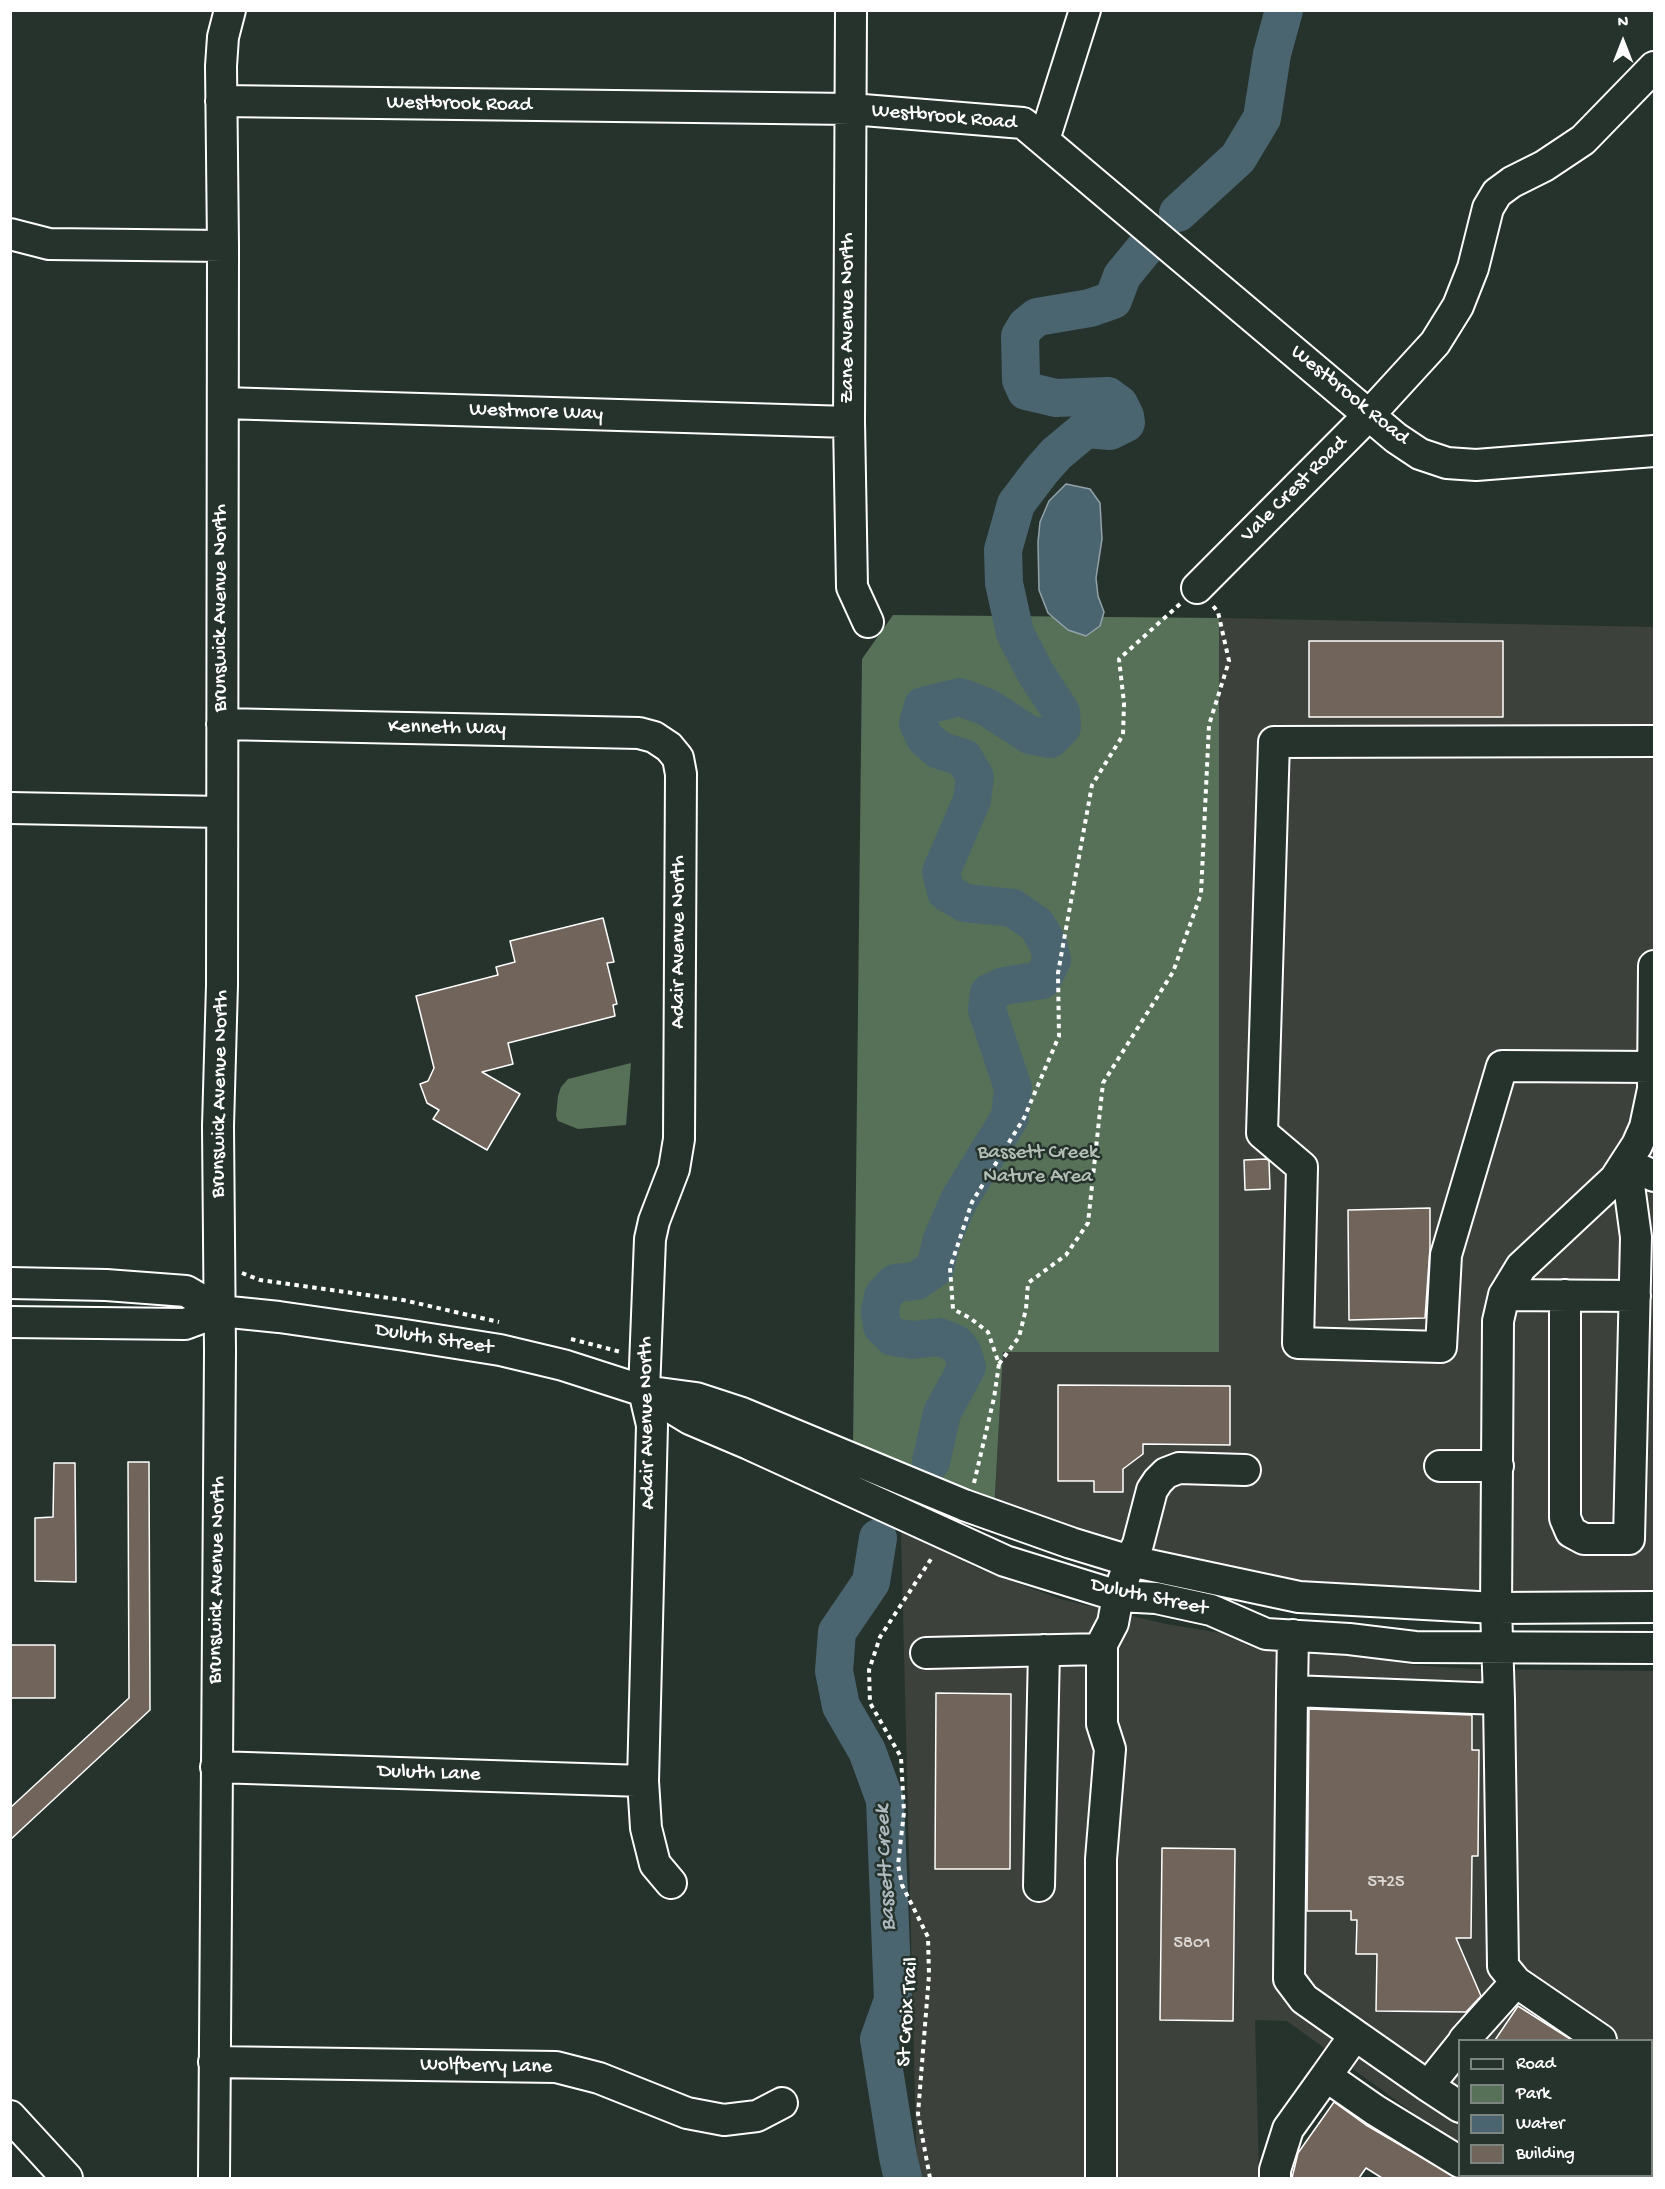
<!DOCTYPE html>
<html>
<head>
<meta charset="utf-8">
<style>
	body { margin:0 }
	#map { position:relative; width:1665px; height:2189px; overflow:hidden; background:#26332d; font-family:"Gochi Hand",sans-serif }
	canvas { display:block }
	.frame { position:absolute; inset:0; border:12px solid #fff; pointer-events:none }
	.legend { position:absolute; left:1458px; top:2039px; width:195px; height:138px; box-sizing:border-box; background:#26332d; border:2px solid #7d8581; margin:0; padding:8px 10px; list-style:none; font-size:18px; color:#fff }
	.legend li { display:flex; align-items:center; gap:12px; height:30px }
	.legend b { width:30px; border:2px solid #7d8581 }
	.north { position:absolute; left:1593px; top:12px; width:60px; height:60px; -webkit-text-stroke:4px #26332d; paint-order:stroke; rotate:0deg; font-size:16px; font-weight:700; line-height:24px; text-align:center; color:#fff }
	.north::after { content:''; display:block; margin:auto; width:21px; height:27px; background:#fff; clip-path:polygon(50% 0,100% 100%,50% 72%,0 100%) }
</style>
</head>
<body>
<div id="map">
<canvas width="1665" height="2189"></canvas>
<div class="frame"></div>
<ul class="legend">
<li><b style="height:8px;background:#26332d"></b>Road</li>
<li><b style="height:16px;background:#567158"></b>Park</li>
<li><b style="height:16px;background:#4b6570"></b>Water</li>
<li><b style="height:16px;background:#71655b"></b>Building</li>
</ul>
<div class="north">N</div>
</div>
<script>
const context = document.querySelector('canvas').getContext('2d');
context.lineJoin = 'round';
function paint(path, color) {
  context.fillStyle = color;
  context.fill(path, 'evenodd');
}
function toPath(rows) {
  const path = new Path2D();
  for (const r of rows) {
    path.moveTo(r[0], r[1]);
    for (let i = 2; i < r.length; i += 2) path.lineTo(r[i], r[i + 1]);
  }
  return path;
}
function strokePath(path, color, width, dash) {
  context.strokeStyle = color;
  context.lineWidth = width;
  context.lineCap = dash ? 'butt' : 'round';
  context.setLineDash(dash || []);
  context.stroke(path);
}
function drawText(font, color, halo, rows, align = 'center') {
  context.font = font + ' "Gochi Hand",sans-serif';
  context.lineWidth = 5;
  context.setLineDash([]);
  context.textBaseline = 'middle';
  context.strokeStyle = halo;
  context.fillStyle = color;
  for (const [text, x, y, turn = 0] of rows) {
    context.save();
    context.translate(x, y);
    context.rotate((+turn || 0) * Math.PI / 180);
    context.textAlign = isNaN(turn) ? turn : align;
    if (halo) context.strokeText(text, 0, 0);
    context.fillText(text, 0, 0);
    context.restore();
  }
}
const built = toPath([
	[1219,618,1654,627,1654,1591,1391,1593,1240,1574,994,1511,1003,1352,1219,1352],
	[901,1531,979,1569,1060,1599,1166,1624,1413,1665,1472,1669,1654,1671,1654,2178,1504,2178,1500,2176,1652,2176,1652,2040,1460,2040,1459,2146,1287,2021,1255,2020,1259,2178,917,2178]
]);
const green = toPath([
	[893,615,1219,618,1219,1352,1003,1352,994,1511,853,1446,862,659],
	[631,1063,626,1125,578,1129,558,1121,556,1116,558,1096,561,1087,568,1079]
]);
const water = toPath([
	[1066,484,1090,489,1100,503,1102,539,1096,578,1098,596,1104,612,1100,626,1086,636,1068,630,1048,613,1039,590,1038,542,1040,522,1049,501,1066,484]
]);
const river = toPath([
	[1178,213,1238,158,1262,118,1272,54,1284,10],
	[931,1462,942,1413,967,1367,962,1351,955,1343,939,1337,913,1340,893,1337,882,1326,880,1311,883,1296,895,1283,916,1281,935,1268,942,1239,959,1200,1010,1117,1013,1088,987,1010,989,993,1004,986,1042,980,1052,960,1048,944,1037,925,1013,908,965,903,946,892,941,872,972,800,975,777,964,758,939,750,925,738,918,723,923,706,960,697,987,707,1030,735,1050,739,1062,727,1061,712,1035,672,1015,633,1004,583,1003,550,1016,504,1041,471,1056,454,1086,429,1110,431,1126,423,1125,416,1119,404,1108,396,1056,398,1026,391,1021,380,1020,336,1026,326,1037,317,1090,308,1113,300,1122,276,1145,248],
	[878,1538,871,1582,837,1632,834,1671,841,1706,867,1751,885,1800,893,2000,879,2039,898,2157,903,2178]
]);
const building = toPath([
	[1309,641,1503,641,1503,717,1309,717,1309,641],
	[603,918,614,962,607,963,617,1004,613,1005,615,1016,508,1043,513,1064,482,1072,520,1094,487,1150,433,1119,439,1110,427,1103,420,1084,428,1081,434,1068,416,996,498,975,496,967,515,962,510,941,603,918],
	[1266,1159,1269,1161,1270,1189,1245,1190,1244,1160,1266,1159],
	[1430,1208,1430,1248,1425,1318,1349,1320,1348,1210,1430,1208],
	[1058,1385,1230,1386,1230,1445,1143,1444,1143,1454,1123,1469,1123,1492,1094,1492,1094,1481,1058,1481,1058,1385],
	[128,1462,149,1462,150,1710,10,1840,10,1808,129,1698,128,1462],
	[54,1463,75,1463,76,1582,35,1581,35,1518,53,1517,54,1463],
	[10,1645,55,1645,55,1698,10,1698,10,1645],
	[936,1693,1011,1694,1010,1869,935,1869,936,1693],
	[1309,1709,1472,1715,1472,1750,1479,1750,1478,1856,1472,1856,1471,1938,1456,1938,1481,1996,1466,2012,1376,2011,1377,1954,1356,1954,1357,1920,1351,1920,1351,1911,1307,1911,1309,1709],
	[1162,1848,1235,1849,1233,2021,1160,2020,1162,1848],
	[1518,2006,1567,2037,1571,2040,1495,2040,1518,2006],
	[1334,2102,1366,2125,1457,2178,1382,2178,1366,2168,1359,2178,1292,2178,1298,2153,1334,2102]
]);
const path = toPath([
	[242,1273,260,1280,403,1300,499,1322],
	[571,1339,621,1352],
	[999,1364,1019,1337,1026,1309,1028,1283,1066,1255,1088,1223,1103,1083,1173,972,1201,894,1209,725,1229,661,1218,612,1213,606],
	[974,1483,994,1398,999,1364,988,1332,970,1318,953,1309,950,1268,972,1202,1024,1118,1059,1036,1058,973,1092,785,1123,735,1124,703,1119,659,1180,604],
	[930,2178,918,2114,929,1975,928,1937,902,1885,898,1865,904,1812,901,1757,870,1703,869,1670,880,1637,933,1556]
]);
const minor = toPath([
	[851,10,849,422,852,587,868,622],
	[221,101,851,109,1023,123,1396,438,1420,454,1447,463,1476,465,1654,451],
	[1044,140,1085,10],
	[10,234,49,244,223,246],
	[223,403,849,422],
	[1197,588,1369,415,1435,343,1458,306,1473,268,1488,208,1497,193,1512,182,1544,166,1583,140,1654,67],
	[222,724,639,733,654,737,669,747,678,758,681,774,679,1139,674,1169,654,1221,650,1239,644,1391,652,1425,643,1781,646,1828,655,1864,671,1883],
	[10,808,222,812],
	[1653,1067,1502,1066,1446,1255,1441,1347,1298,1343,1302,1167,1262,1133,1274,742,1654,741],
	[1626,1163,1654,1176],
	[10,1283,106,1285,186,1291,220,1311,279,1317,405,1335,500,1350,563,1365,644,1391,696,1398,742,1413,964,1505,1071,1543,1130,1561,1299,1597,1496,1608,1654,1607],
	[1504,1295,1635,1296],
	[1565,1295,1565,1518,1571,1532,1584,1539,1629,1539,1636,1237,1626,1163],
	[10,1322,185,1324,220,1311],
	[654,1397,690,1419,749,1444,1005,1561,1118,1596,1156,1598,1211,1610,1266,1634,1349,1639,1415,1647,1654,1648],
	[1440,1466,1498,1466],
	[1293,1635,1292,1691,1499,1699],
	[926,1653,1102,1649],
	[1292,1691,1289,1979,1304,1999,1355,2035],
	[216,1767,643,1781],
	[1039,1886,1044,1650],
	[1464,2040,1516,1982],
	[1601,2040,1516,1982,1503,1966,1499,1699,1496,1608,1498,1321,1504,1295,1521,1267,1615,1179,1637,1145,1645,1127,1653,1089,1654,966],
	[214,2062,556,2067,599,2078,687,2113,724,2120,757,2116,782,2103],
	[1652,2074,1654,2076],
	[1326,2076,1355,2035,1428,2086,1460,2046],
	[1428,2086,1460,2107],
	[10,2116,67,2178],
	[1481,2176,1486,2178],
	[1560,2176,1564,2178],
	[214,2178,220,1351,218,1126,222,985,223,246,221,66,223,37,230,10],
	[1101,2178,1101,1859,1110,1749,1102,1724,1102,1644,1113,1623,1118,1596,1130,1561,1138,1544,1152,1490,1158,1481,1166,1473,1179,1468,1245,1470],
	[1275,2178,1275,2170,1288,2129,1326,2076,1375,2110,1460,2162]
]);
const numberNames = [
	["5725",1386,1883],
	["5801",1192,1944]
];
const streetNames = [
	["Westbrook Road",459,105,1],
	["Westbrook Road",944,118,5],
	["Zane Avenue North",849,318,-90],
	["Westbrook Road",1349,396,39],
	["Westmore Way",536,413,2],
	["Vale Crest Road",1295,490,-45],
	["Brunswick Avenue North",222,608,-90],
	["Kenneth Way",447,729,1],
	["Adair Avenue North",680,942,-90],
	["Brunswick Avenue North",221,1094,-89],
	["Duluth Street",434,1340,9],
	["Adair Avenue North",648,1423,-91],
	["Brunswick Avenue North",218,1580,-89],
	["Duluth Street",1149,1598,12],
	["Duluth Lane",429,1774,2],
	["St Croix Trail",909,2012,-86],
	["Wolfberry Lane",486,2067,1]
];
const parkNames = [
	["Bassett Creek",1038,1154],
	["Nature Area",1038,1178]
];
const waterNames = [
	["Bassett Creek",887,1868,-93]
];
paint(built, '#3c423b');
paint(green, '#567158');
paint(water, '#4b6570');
strokePath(water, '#93a3a9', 1.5);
strokePath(river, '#4b6570', 38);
paint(building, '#71655b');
strokePath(building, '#fff', 1.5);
strokePath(minor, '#fff', 34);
strokePath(path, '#fff', 4, [4.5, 4.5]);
strokePath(minor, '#26332d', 30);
drawText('18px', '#dcd8d6', null, numberNames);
drawText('21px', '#fff', '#26332d', streetNames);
drawText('21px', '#b3bfb4', '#26332d', parkNames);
drawText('italic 22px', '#aebabf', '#26332d', waterNames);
</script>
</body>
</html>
